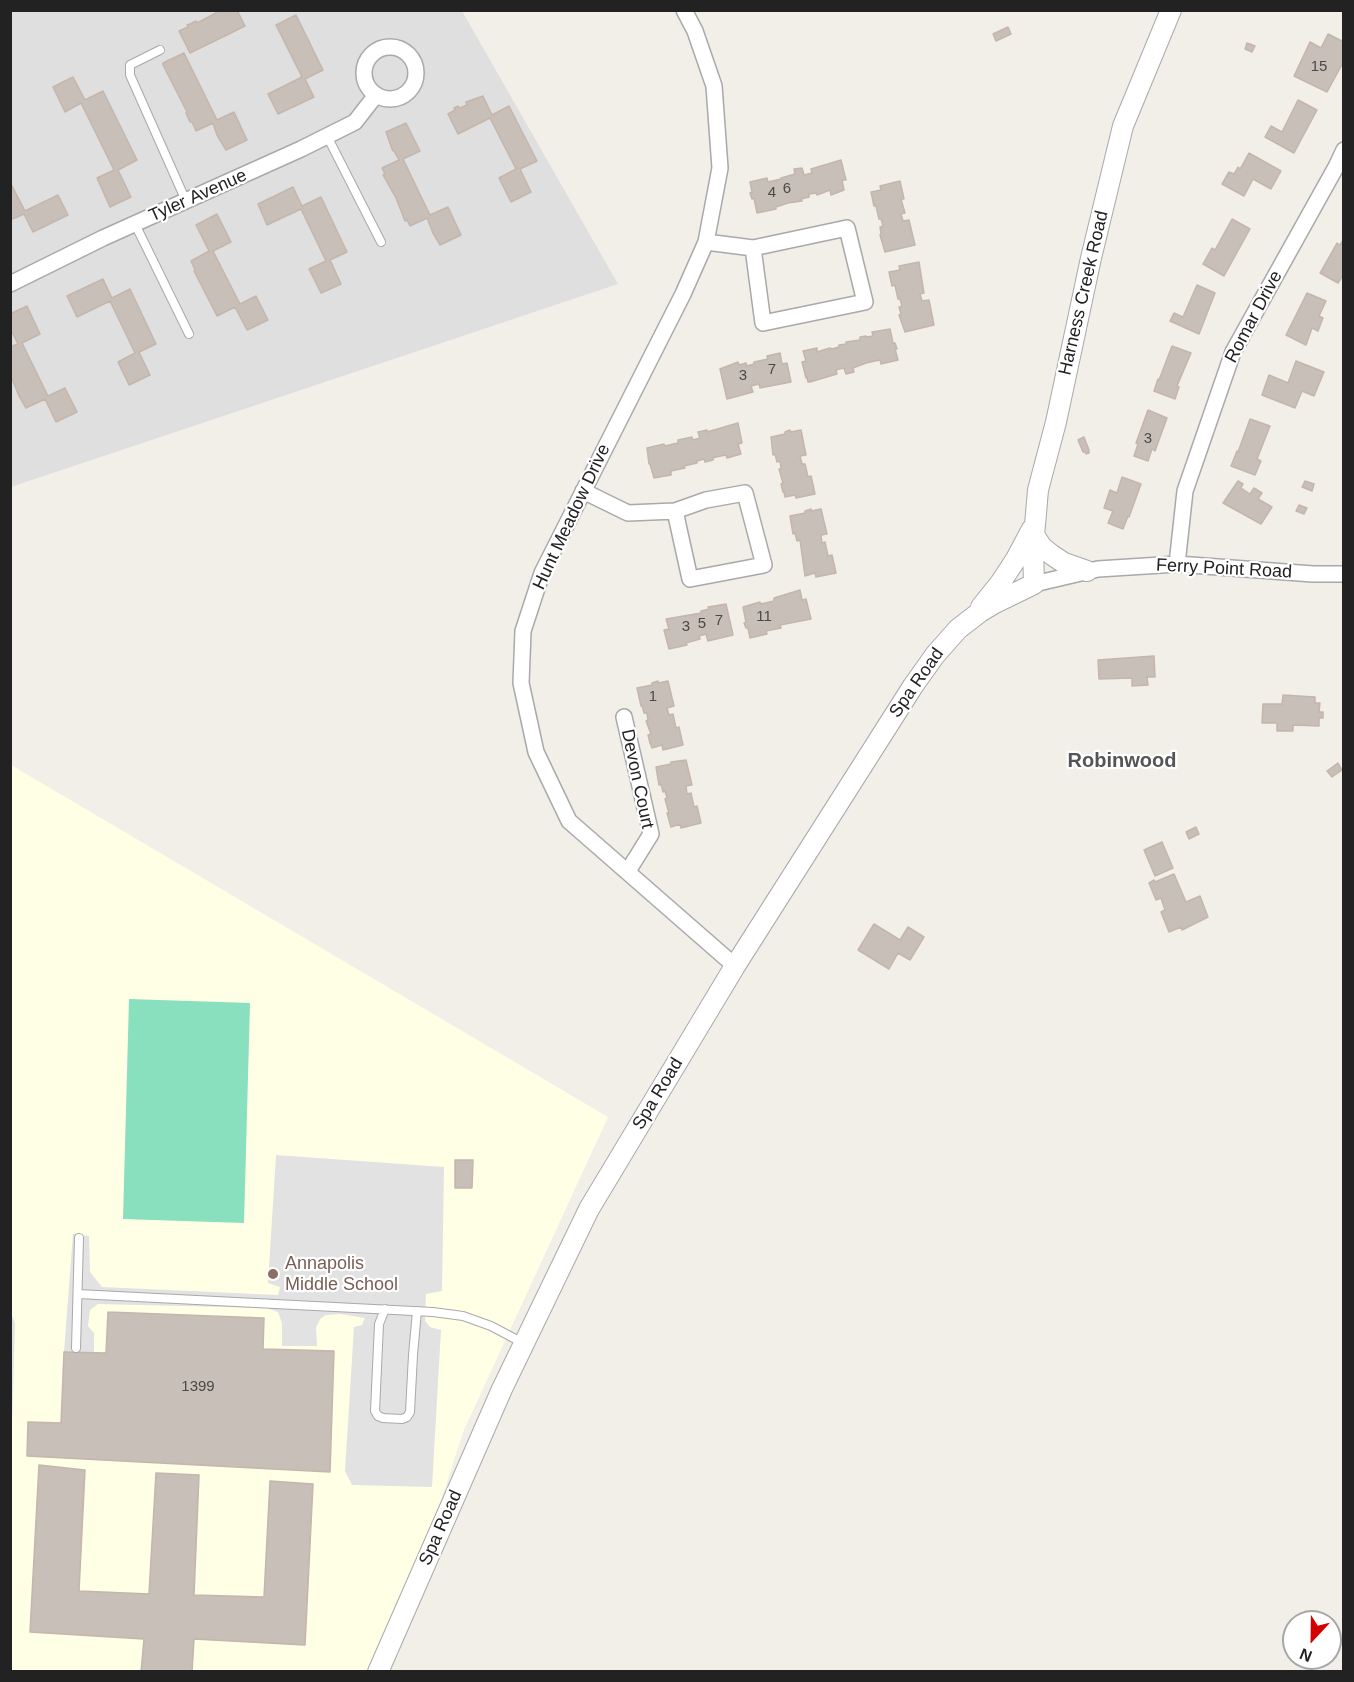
<!DOCTYPE html>
<html>
<head>
<meta charset="utf-8">
<style>
	body { margin:0 }
	#map { position:relative; width:1354px; height:1682px; overflow:hidden; background:#f2efe9; font-family:Helvetica,sans-serif }
	canvas { display:block }
	.frame { position:absolute; inset:0; border:12px solid #222; pointer-events:none }
	.north { position:absolute; left:1282px; top:1610px; width:60px; height:60px; box-sizing:border-box; background:#fff; border:2px solid #a7a7a7; border-radius:50%; rotate:202deg; font-size:16px; font-weight:700; line-height:24px; text-align:center; color:#222 }
	.north::after { content:''; display:block; margin:auto; width:21px; height:27px; background:#d40000; clip-path:polygon(50% 0,100% 100%,50% 72%,0 100%) }
</style>
</head>
<body>
<div id="map">
<canvas width="1354" height="1682"></canvas>
<div class="frame"></div>
<div class="north">N</div>
</div>
<script>
const context = document.querySelector('canvas').getContext('2d');
context.lineJoin = 'round';
function paint(path, color) {
  context.fillStyle = color;
  context.fill(path, 'evenodd');
}
function toPath(rows) {
  const path = new Path2D();
  for (const r of rows) {
    if (r.length === 3) {
      path.moveTo(r[0] + r[2], r[1]);
      path.arc(r[0], r[1], r[2], 0, 2 * Math.PI);
      continue;
    }
    path.moveTo(r[0], r[1]);
    for (let i = 2; i < r.length; i += 2) path.lineTo(r[i], r[i + 1]);
  }
  return path;
}
function strokePath(path, color, width, dash) {
  context.strokeStyle = color;
  context.lineWidth = width;
  context.lineCap = dash ? 'butt' : 'round';
  context.setLineDash(dash || []);
  context.stroke(path);
}
function drawText(font, color, halo, rows, align = 'center') {
  context.font = font + ' Helvetica,sans-serif';
  context.lineWidth = 4.5;
  context.setLineDash([]);
  context.textBaseline = 'middle';
  context.strokeStyle = halo;
  context.fillStyle = color;
  for (const [text, x, y, turn = 0] of rows) {
    context.save();
    context.translate(x, y);
    context.rotate((+turn || 0) * Math.PI / 180);
    context.textAlign = isNaN(turn) ? turn : align;
    if (halo) context.strokeText(text, 0, 0);
    context.fillText(text, 0, 0);
    context.restore();
  }
}
const residential = toPath([
	[10,11,462,11,618,284,11,487]
]);
const education = toPath([
	[11,765,608,1117,464,1430,400,1625,381,1671,11,1672]
]);
const pitch = toPath([
	[129,999,250,1003,244,1223,123,1219]
]);
const parking = toPath([
	[276,1155,444,1167,442,1291,426,1294,425,1321,430,1327,441,1330,432,1487,352,1485,345,1471,354,1327,362,1325,365,1318,340,1314,326,1315,321,1318,316,1327,317,1346,282,1346,282,1323,278,1312,266,1308,98,1304,90,1310,88,1326,94,1333,94,1352,64,1352,73,1234,89,1236,90,1272,102,1287,278,1295,280,1287,268,1283],
	[11,1314,15,1323,11,1458]
]);
const building = toPath([
	[237,10,245,26,190,53,179,31,188,27,187,25,190,24,196,21,197,23,216,13,216,11,217,10,237,10],
	[296,15,323,70,305,79,314,97,278,114,268,94,302,77,276,25,296,15],
	[1008,27,1011,34,996,41,993,34,1008,27],
	[1328,34,1344,42,1344,61,1327,92,1294,76,1310,42,1321,48,1328,34],
	[1247,43,1255,46,1252,52,1245,49,1247,43],
	[184,53,217,120,234,112,247,140,226,150,217,135,213,123,196,131,192,122,190,122,186,113,187,112,163,65,163,63,184,53],
	[73,77,85,100,103,91,137,160,118,170,131,197,110,207,97,178,114,170,81,103,65,112,53,87,73,77],
	[483,96,492,115,509,106,537,161,520,169,531,192,511,202,499,178,516,169,490,118,458,134,448,114,455,110,454,108,458,106,460,108,467,105,466,102,483,96],
	[1298,100,1317,110,1294,153,1265,137,1271,126,1282,132,1298,100],
	[406,123,420,151,403,159,430,215,448,207,461,235,440,245,433,233,427,218,410,226,407,220,405,221,396,198,383,175,385,174,382,168,399,160,394,151,393,151,392,149,386,132,406,123],
	[1249,153,1281,171,1271,189,1253,179,1244,196,1222,184,1229,172,1234,174,1238,167,1240,169,1249,153],
	[841,160,846,180,842,180,844,190,831,195,830,190,817,195,816,193,809,194,809,197,801,199,802,201,788,203,776,207,776,209,757,213,754,198,752,199,750,193,752,192,750,182,767,178,768,182,781,179,781,178,795,174,794,169,802,168,804,175,812,173,811,169,841,160],
	[900,181,904,199,901,199,905,213,901,214,903,221,909,220,915,245,885,252,880,235,881,234,880,227,883,226,881,219,879,219,876,206,874,206,871,192,881,190,880,186,900,181],
	[10,182,25,211,58,195,68,215,33,232,24,214,10,220,10,182],
	[293,187,302,206,321,197,347,252,330,260,341,284,321,293,309,269,326,261,301,209,267,225,258,204,293,187],
	[217,214,231,242,213,251,215,255,240,304,256,296,268,320,247,330,235,307,217,316,194,271,195,270,191,261,209,251,196,225,217,214],
	[1232,219,1250,229,1224,276,1203,264,1212,248,1215,250,1232,219],
	[1344,238,1344,274,1338,283,1320,273,1337,243,1340,245,1344,238],
	[919,262,924,293,920,294,922,301,929,300,934,325,905,332,899,315,901,314,899,307,902,306,900,299,898,299,895,285,892,286,889,272,900,270,899,266,919,262],
	[103,279,112,298,130,289,156,344,139,352,150,375,129,385,118,362,135,353,110,301,77,317,67,296,103,279],
	[1197,285,1215,293,1199,334,1170,321,1174,313,1183,317,1197,285],
	[1307,293,1326,301,1319,316,1323,318,1318,331,1312,328,1306,345,1286,335,1307,293],
	[27,306,40,334,22,343,48,396,65,388,77,412,56,422,45,399,26,408,19,396,10,374,10,347,18,344,10,328,10,314,27,306],
	[890,329,893,343,895,343,897,349,895,349,898,360,881,364,880,360,866,363,853,368,854,372,846,374,844,368,839,369,836,370,837,374,810,382,808,382,807,377,806,378,802,362,806,361,803,351,817,348,817,352,830,348,832,349,839,347,839,345,846,344,846,342,860,340,860,337,866,336,867,337,873,336,872,332,890,329],
	[1172,346,1191,353,1177,386,1179,387,1175,399,1154,391,1158,379,1159,380,1172,346],
	[780,353,782,364,787,363,791,382,760,388,759,384,751,386,753,392,727,399,720,369,738,362,739,365,746,363,747,366,754,364,754,362,768,359,767,356,780,353],
	[1296,361,1324,372,1314,396,1302,391,1295,408,1262,395,1269,375,1288,383,1296,361],
	[1148,410,1167,418,1155,451,1152,449,1148,461,1134,456,1138,444,1136,443,1148,410],
	[1250,419,1270,426,1257,459,1261,461,1255,475,1231,466,1237,451,1238,452,1250,419],
	[738,423,742,443,738,444,741,454,727,458,726,455,716,457,713,458,713,460,705,462,704,459,697,461,697,463,684,466,685,468,671,471,671,475,654,478,650,464,649,464,647,448,664,444,665,446,678,443,678,440,692,437,693,440,700,438,698,432,707,430,707,432,738,423],
	[790,430,791,432,801,430,806,455,800,456,802,464,805,464,808,477,811,476,815,494,796,498,795,495,785,497,784,492,783,492,781,484,783,483,779,469,781,469,780,461,777,462,775,454,773,455,771,437,785,434,785,432,790,430],
	[1084,437,1089,450,1089,453,1086,454,1085,452,1083,452,1078,440,1084,437],
	[1122,477,1141,484,1129,517,1128,516,1123,529,1108,523,1113,511,1104,508,1110,490,1117,493,1122,477],
	[1238,481,1243,484,1241,488,1250,494,1254,488,1262,493,1258,499,1272,507,1261,524,1223,503,1238,481],
	[1305,481,1314,484,1312,491,1302,487,1305,481],
	[1299,505,1307,508,1304,514,1296,511,1299,505],
	[811,509,811,511,821,509,827,534,821,535,822,543,825,542,828,556,832,555,836,573,816,577,815,573,805,576,800,540,797,541,795,533,793,534,790,516,805,513,805,511,811,509],
	[800,590,802,600,806,599,811,619,780,625,781,628,766,631,767,634,750,638,748,628,746,628,744,623,746,622,743,607,760,602,761,604,774,601,774,598,800,590],
	[726,604,733,635,708,641,706,634,699,636,700,639,686,643,687,645,669,649,664,630,669,629,666,619,701,613,701,611,709,609,708,607,726,604],
	[1154,656,1155,677,1147,677,1148,685,1132,686,1132,678,1099,679,1098,660,1154,656],
	[658,681,658,683,668,681,674,706,667,708,669,715,673,714,676,728,679,727,683,745,663,750,662,745,652,748,650,743,648,735,651,734,646,721,648,720,647,713,644,713,642,705,641,706,637,688,652,685,652,683,658,681],
	[1283,695,1315,697,1315,703,1320,703,1319,712,1323,712,1323,718,1319,718,1319,726,1293,725,1293,731,1277,731,1277,723,1262,723,1263,704,1282,704,1283,695],
	[686,760,692,785,686,786,687,794,691,793,694,807,697,806,701,823,681,828,680,824,671,827,667,813,669,813,665,799,667,798,665,791,663,792,661,784,659,785,656,767,671,764,671,762,686,760],
	[1338,763,1342,770,1332,777,1327,771,1338,763],
	[1196,827,1199,834,1189,839,1186,832,1196,827],
	[1162,842,1173,868,1155,876,1144,850,1162,842],
	[1174,874,1186,902,1200,896,1208,917,1182,930,1181,927,1169,932,1161,912,1165,910,1161,898,1156,900,1149,883,1154,880,1155,882,1174,874],
	[874,924,900,940,908,927,924,937,910,960,898,953,889,969,858,950,874,924],
	[455,1160,473,1160,472,1188,455,1188,455,1160],
	[108,1312,264,1318,263,1349,334,1351,330,1472,27,1456,28,1422,61,1423,64,1352,106,1353,108,1312],
	[39,1465,85,1470,79,1591,149,1594,156,1473,199,1475,194,1595,264,1597,270,1481,313,1484,305,1645,194,1639,192,1672,141,1672,144,1639,30,1632,39,1465]
]);
const service = toPath([
	[160,50,130,65,130,75,186,201],
	[327,136,381,242],
	[135,224,189,334],
	[78,1294,433,1312,463,1316,491,1326,523,1343],
	[385,1309,379,1324,375,1411,378,1416,383,1418,402,1419,407,1417,410,1412,413,1355,417,1311],
	[76,1348,79,1238]
]);
const minor = toPath([
	[684,10,695,31,714,86,720,168,706,242,683,294,542,573,523,631,521,683,536,752,569,821,735,966],
	[390,73,26],
	[706,242,753,248,847,228,865,302,763,323,753,248],
	[10,284,103,238,301,149,355,122,376,95],
	[583,491,628,513,675,511,690,579,764,565,745,493,706,500,675,511],
	[1177,564,1185,491,1233,352,1336,167,1344,150],
	[1034,584,1098,569,1177,564,1313,574,1344,574],
	[624,717,651,834,628,871]
]);
const tertiary = toPath([
	[1034,535,1042,547,1052,555,1064,563,1087,571],
	[981,607,1001,582,1016,559,1032,529],
	[378,1672,502,1389,589,1209,735,966,913,686,935,655,958,629,980,612,995,603,1034,584,1033,548,1038,490,1056,422,1091,258,1123,126,1171,10]
]);
const markers = [
	[273,1274,6,"#8d6e63"]
];
const numberNames = [
	["15",1319,67],
	["6",787,189],
	["4",772,193],
	["7",772,370],
	["3",743,376],
	["3",1148,439],
	["11",764,617],
	["7",719,621],
	["5",702,624],
	["3",686,627],
	["1",653,697],
	["1399",198,1387]
];
const streetNames = [
	["Tyler Avenue",198,196,-24],
	["Harness Creek Road",1084,293,-77],
	["Romar Drive",1254,317,-62],
	["Hunt Meadow Drive",572,517,-65],
	["Ferry Point Road",1224,569,3],
	["Spa Road",917,683,-55],
	["Devon Court",637,779,78],
	["Spa Road",658,1094,-59],
	["Spa Road",441,1528,-66]
];
const educationNames = [
	["Annapolis",285,1264],
	["Middle School",285,1285]
];
const neighbourhoodNames = [
	["Robinwood",1122,761]
];
paint(residential, '#e0dfdf');
paint(education, '#ffffe5');
paint(pitch, '#88e0be');
paint(parking, '#e2e2e2');
paint(building, '#c7bfb8');
strokePath(building, '#c4b6ab', 1.5);
strokePath(service, '#a9a9a9', 10);
strokePath(minor, '#a9a9a9', 18);
strokePath(tertiary, '#a9a9a9', 22);
strokePath(service, '#fff', 8);
strokePath(minor, '#fff', 15);
strokePath(tertiary, '#fff', 20);
for (const [x, y, r, color] of markers) {
  const dot = new Path2D();
  dot.arc(x, y, r, 0, 2 * Math.PI);
  context.fillStyle = color;
  context.fill(dot);
  strokePath(dot, '#fff', 2);
}
drawText('15px', '#4b4948', null, numberNames);
drawText('18px', '#222', '#fff', streetNames);
drawText('18px', '#785e54', '#fff', educationNames, 'left');
drawText('bold 20px', '#555', '#fff', neighbourhoodNames);
</script>
</body>
</html>
